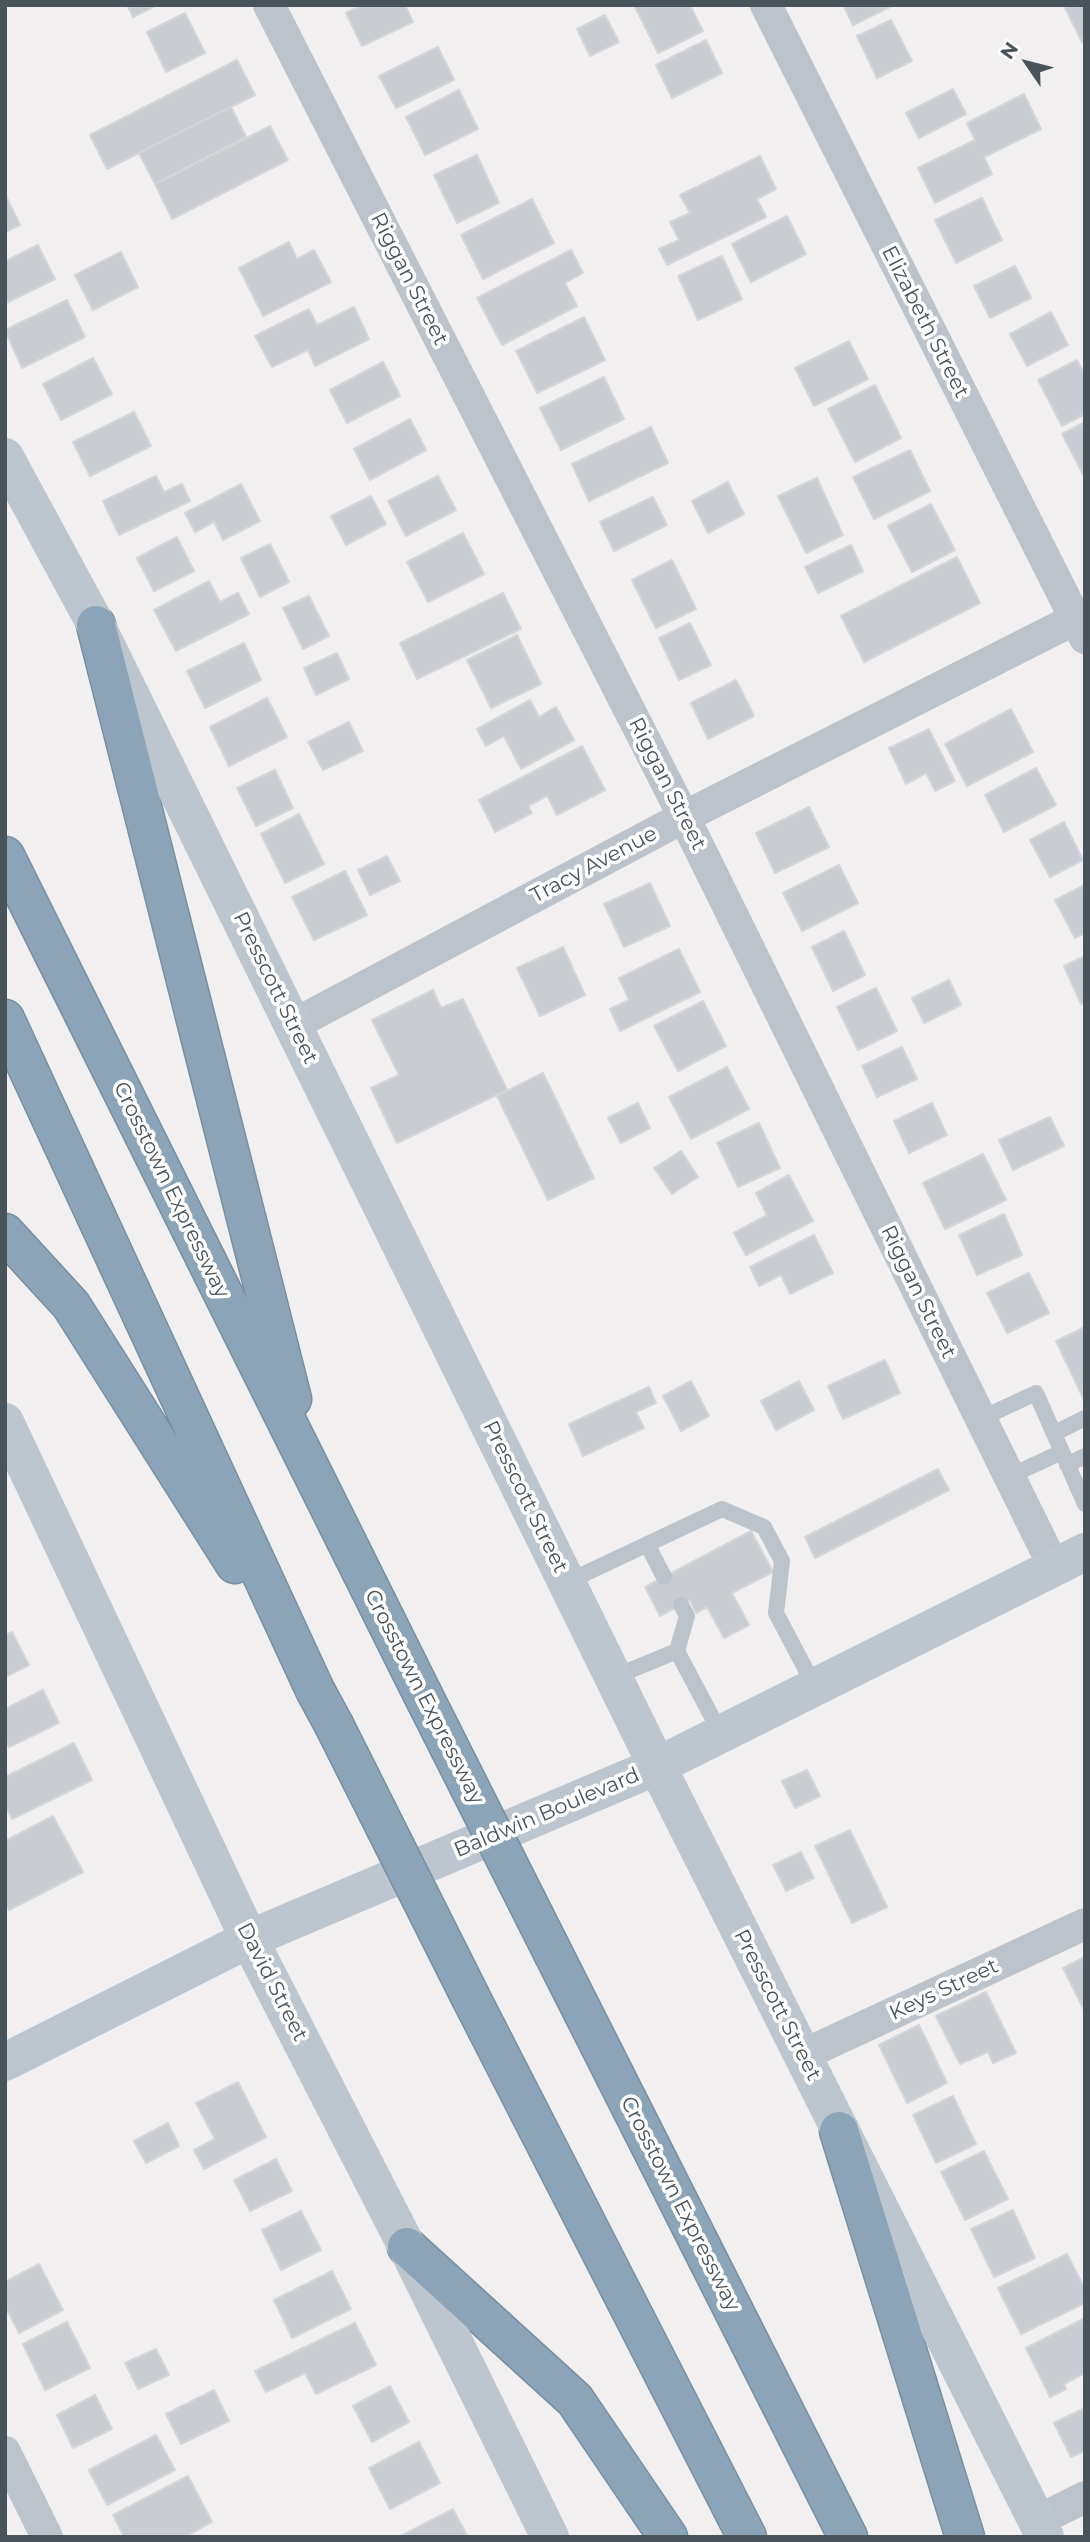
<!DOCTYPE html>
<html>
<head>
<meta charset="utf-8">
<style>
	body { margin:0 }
	#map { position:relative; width:1090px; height:2542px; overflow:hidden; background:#f1efef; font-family:Montserrat,sans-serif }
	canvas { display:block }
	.frame { position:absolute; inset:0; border:7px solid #49535a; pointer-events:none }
	.north { position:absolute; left:992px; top:28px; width:70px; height:70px; -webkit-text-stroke:5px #fff; paint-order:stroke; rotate:305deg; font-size:19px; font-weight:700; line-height:28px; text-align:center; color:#49535a }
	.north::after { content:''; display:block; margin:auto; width:24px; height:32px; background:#49535a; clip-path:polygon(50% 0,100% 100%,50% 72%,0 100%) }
</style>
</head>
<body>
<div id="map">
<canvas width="1090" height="2542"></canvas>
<div class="frame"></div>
<div class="north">N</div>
</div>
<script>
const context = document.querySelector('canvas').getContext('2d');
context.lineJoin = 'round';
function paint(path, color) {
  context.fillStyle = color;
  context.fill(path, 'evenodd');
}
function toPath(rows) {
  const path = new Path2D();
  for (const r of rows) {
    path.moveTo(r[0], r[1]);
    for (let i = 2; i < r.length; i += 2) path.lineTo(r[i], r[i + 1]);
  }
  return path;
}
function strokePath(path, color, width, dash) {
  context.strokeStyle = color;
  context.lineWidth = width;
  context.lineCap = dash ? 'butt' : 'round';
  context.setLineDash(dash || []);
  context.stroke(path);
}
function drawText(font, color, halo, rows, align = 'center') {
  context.font = font + ' Montserrat,sans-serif';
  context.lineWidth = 7;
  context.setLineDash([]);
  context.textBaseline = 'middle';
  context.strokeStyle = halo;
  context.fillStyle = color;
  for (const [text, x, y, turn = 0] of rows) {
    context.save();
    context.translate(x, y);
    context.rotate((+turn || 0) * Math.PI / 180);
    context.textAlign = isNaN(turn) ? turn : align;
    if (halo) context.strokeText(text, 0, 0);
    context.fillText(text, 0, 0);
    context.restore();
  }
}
const building = toPath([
	[127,5,157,5,133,17,127,5],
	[363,5,405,5,413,22,362,46,346,13,363,5],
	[638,5,690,5,703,31,658,53,635,7,638,5],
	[843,5,894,5,853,25,843,5],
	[1071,5,1085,5,1085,41,1082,42,1065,8,1071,5],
	[185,13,205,53,166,72,147,32,185,13],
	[605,15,619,42,590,56,577,29,605,15],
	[891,20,912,61,877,78,857,36,891,20],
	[706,40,722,73,672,98,656,65,706,40],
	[438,47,454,80,396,108,379,76,438,47],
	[237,60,255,95,107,169,90,135,237,60],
	[953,89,966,114,919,138,906,113,953,89],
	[459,90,478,129,425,155,406,117,459,90],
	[1024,94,1041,129,984,157,992,174,935,203,918,168,975,140,967,123,1024,94],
	[231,107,246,137,155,184,139,153,231,107],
	[270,126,288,160,172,219,155,184,270,126],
	[477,155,499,203,457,223,434,175,477,155],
	[760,156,776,189,757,199,766,217,667,265,659,249,679,240,670,222,690,213,680,195,760,156],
	[5,194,20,225,5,232,5,194],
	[982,198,1002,240,956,263,935,220,982,198],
	[532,199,554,243,483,279,461,235,532,199],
	[787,216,806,254,751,282,732,244,787,216],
	[289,242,297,259,314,250,331,282,263,316,239,268,289,242],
	[38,245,55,279,8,302,5,296,5,261,38,245],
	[571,250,583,273,565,283,577,306,502,345,477,298,571,250],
	[121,252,138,287,93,310,75,275,121,252],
	[722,256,742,299,698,320,678,276,722,256],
	[1015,266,1031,298,990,318,974,286,1015,266],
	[67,300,85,337,22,368,5,330,67,300],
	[354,307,369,339,315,366,308,350,272,367,255,336,309,309,317,325,354,307],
	[1051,312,1068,345,1027,366,1010,334,1051,312],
	[584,317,605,360,537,393,516,351,584,317],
	[849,341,868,379,814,406,795,368,849,341],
	[93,358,112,394,61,420,43,384,93,358],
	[1077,360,1085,376,1085,414,1062,426,1038,380,1077,360],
	[383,362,400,396,347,423,330,390,383,362],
	[604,377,624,419,561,450,540,408,604,377],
	[875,385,901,438,855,462,828,409,875,385],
	[134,412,151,446,90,476,73,442,134,412],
	[410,419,426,450,370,480,354,449,410,419],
	[1085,422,1085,478,1062,434,1085,422],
	[651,427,668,463,589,501,572,464,651,427],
	[910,450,930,491,874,519,853,477,910,450],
	[156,476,164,492,182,484,190,501,119,535,103,501,156,476],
	[438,476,456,510,406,536,388,501,438,476],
	[817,478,843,535,806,553,778,496,817,478],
	[728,482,744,514,708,533,692,501,728,482],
	[241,484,260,521,223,540,214,522,195,532,185,513,241,484],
	[371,496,386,524,346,545,331,516,371,496],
	[653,497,667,525,614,551,600,522,653,497],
	[931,504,955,550,912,572,888,526,931,504],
	[463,533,484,574,428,602,407,562,463,533],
	[177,537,194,571,154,591,137,558,177,537],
	[270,544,289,582,260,597,241,558,270,544],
	[851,545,863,571,818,593,805,567,851,545],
	[957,557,980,603,864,662,841,616,957,557],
	[672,560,696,609,656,628,632,580,672,560],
	[209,581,220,602,238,593,249,614,176,651,154,610,209,581],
	[503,593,521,629,417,679,400,643,503,593],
	[309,596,329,636,303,649,283,608,309,596],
	[690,623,711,665,679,680,659,638,690,623],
	[517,635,541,684,491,708,467,660,517,635],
	[244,643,261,680,205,708,187,671,244,643],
	[337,653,349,679,316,695,304,668,337,653],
	[736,680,754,716,708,739,691,703,736,680],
	[267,698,287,737,229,766,210,727,267,698],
	[530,700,539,717,556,707,574,740,521,769,504,736,486,746,477,729,530,700],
	[1011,709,1033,752,967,786,945,744,1011,709],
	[349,722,363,751,323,770,308,742,349,722],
	[929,729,955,781,935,791,926,773,906,784,889,748,929,729],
	[582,746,605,790,557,815,547,796,528,806,532,813,495,832,479,800,582,746],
	[1036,768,1056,805,1004,832,985,795,1036,768],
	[275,770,293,808,256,826,237,788,275,770],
	[809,807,829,847,775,873,756,833,809,807],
	[299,814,324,864,285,883,261,834,299,814],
	[1064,822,1083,860,1050,877,1030,840,1064,822],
	[387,856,400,881,370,895,358,870,387,856],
	[839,865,858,903,802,931,783,893,839,865],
	[345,871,367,915,314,940,292,897,345,871],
	[650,883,670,926,624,947,604,904,650,883],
	[1085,885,1085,933,1075,938,1055,900,1085,885],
	[844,931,865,975,833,991,812,947,844,931],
	[563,947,585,995,540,1016,517,968,563,947],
	[679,949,700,992,620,1031,610,1009,629,1000,619,978,679,949],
	[1085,956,1085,1002,1081,1004,1064,966,1085,956],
	[949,980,961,1005,924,1023,912,998,949,980],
	[876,988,897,1031,858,1050,837,1007,876,988],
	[433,990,441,1008,463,999,507,1090,397,1143,371,1088,399,1075,372,1020,433,990],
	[703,1001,726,1046,678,1071,654,1026,703,1001],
	[902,1047,917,1079,877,1097,862,1066,902,1047],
	[727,1067,749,1109,691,1139,669,1097,727,1067],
	[543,1073,594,1178,548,1200,497,1096,543,1073],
	[638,1103,650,1128,621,1143,608,1118,638,1103],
	[932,1103,947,1135,909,1153,894,1121,932,1103],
	[1050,1117,1064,1146,1013,1170,999,1140,1050,1117],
	[759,1123,780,1168,738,1187,717,1143,759,1123],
	[681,1151,698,1177,672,1194,654,1168,681,1151],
	[983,1154,1006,1200,945,1229,923,1183,983,1154],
	[789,1175,813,1221,746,1255,734,1233,767,1215,756,1193,789,1175],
	[1004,1214,1022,1255,977,1275,959,1235,1004,1214],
	[814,1235,833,1273,790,1294,781,1275,759,1286,750,1267,814,1235],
	[1029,1273,1049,1313,1007,1333,987,1293,1029,1273],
	[1085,1327,1085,1400,1084,1400,1056,1341,1085,1327],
	[885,1360,900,1393,843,1419,828,1386,885,1360],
	[691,1381,709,1416,681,1431,663,1396,691,1381],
	[799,1381,814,1410,776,1430,761,1401,799,1381],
	[649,1387,656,1403,636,1412,644,1428,583,1456,569,1424,649,1387],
	[938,1469,949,1490,815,1558,805,1537,938,1469],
	[751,1531,773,1572,732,1593,749,1625,724,1638,707,1607,696,1613,690,1600,660,1616,645,1587,751,1531],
	[12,1632,29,1665,5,1677,5,1635,12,1632],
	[43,1690,59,1723,9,1747,5,1740,5,1709,43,1690],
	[74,1743,92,1780,12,1819,5,1805,5,1777,74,1743],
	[807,1770,820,1796,795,1808,782,1781,807,1770],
	[53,1816,83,1872,9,1910,5,1904,5,1841,53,1816],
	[850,1830,887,1907,852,1923,815,1846,850,1830],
	[801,1852,814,1878,786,1891,773,1865,801,1852],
	[1085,1957,1085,2012,1063,1968,1085,1957],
	[986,1992,1016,2053,993,2063,988,2052,960,2064,936,2016,986,1992],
	[919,2025,947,2083,907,2103,879,2045,919,2025],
	[238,2082,266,2137,204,2169,194,2150,215,2139,196,2103,238,2082],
	[953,2096,976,2144,936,2163,913,2115,953,2096],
	[168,2123,179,2146,146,2163,134,2141,168,2123],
	[984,2151,1008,2199,965,2220,941,2172,984,2151],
	[276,2159,292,2191,250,2211,234,2180,276,2159],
	[1013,2210,1035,2258,994,2277,971,2229,1013,2210],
	[301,2211,321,2250,281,2270,262,2230,301,2211],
	[1067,2254,1085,2289,1085,2303,1021,2334,998,2288,1067,2254],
	[39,2264,63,2310,19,2333,5,2306,5,2282,39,2264],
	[332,2271,351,2309,292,2338,274,2300,332,2271],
	[1085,2318,1085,2373,1064,2384,1066,2389,1050,2397,1026,2348,1085,2318],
	[67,2322,90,2368,45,2390,23,2344,67,2322],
	[355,2323,376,2365,316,2394,305,2373,266,2392,255,2371,355,2323],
	[156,2349,169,2375,138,2389,125,2363,156,2349],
	[390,2386,409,2422,372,2442,353,2406,390,2386],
	[214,2390,229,2421,181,2444,166,2414,214,2390],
	[95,2395,112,2429,73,2448,57,2415,95,2395],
	[1085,2408,1085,2451,1071,2457,1054,2423,1085,2408],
	[156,2435,175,2470,107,2505,89,2470,156,2435],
	[419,2442,440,2483,390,2509,369,2468,419,2442],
	[188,2476,212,2522,184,2537,124,2537,113,2515,188,2476],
	[453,2509,468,2537,401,2536,453,2509]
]);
const lane = toPath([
	[980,1419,1036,1393,1085,1504],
	[1055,1433,1085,1418],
	[1067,1465,1085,1456],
	[1010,1476,1062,1452],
	[647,1544,664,1577],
	[567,1582,722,1509,764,1527,782,1561,776,1613,815,1687],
	[677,1651,687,1616,681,1605],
	[614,1677,677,1651,721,1734]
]);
const street = toPath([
	[269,5,684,817,1054,1567],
	[766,5,1085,638],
	[293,1025,684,817,1085,614],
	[803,2055,1085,1924],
	[5,2452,47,2537],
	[1037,2521,1085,2497]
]);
const secondary = toPath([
	[5,457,96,625,657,1766,1045,2537],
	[5,1422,249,1939,407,2247,550,2537],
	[5,2062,249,1939,657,1766,1085,1552]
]);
const highway = toPath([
	[96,625,292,1399],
	[5,856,422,1693],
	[5,1019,315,1690,334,1725],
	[5,1233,71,1305,235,1564],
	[554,1955,848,2537],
	[471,1998,747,2537],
	[839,2131,965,2537],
	[407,2247,575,2400,668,2537]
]);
const highwayBridge = toPath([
	[422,1693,554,1955],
	[334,1725,471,1998]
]);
const streetNames = [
	["Riggan Street",409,279,63],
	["Elizabeth Street",925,322,63],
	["Riggan Street",667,784,63],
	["Tracy Avenue",594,865,-28],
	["Presscott Street",275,988,64],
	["Crosstown Expressway",171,1190,64],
	["Riggan Street",918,1292,64],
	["Presscott Street",525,1497,64],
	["Crosstown Expressway",424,1697,63],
	["Baldwin Boulevard",547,1813,-23],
	["David Street",272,1982,63],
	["Keys Street",944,1990,-25],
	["Presscott Street",777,2005,63],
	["Crosstown Expressway",680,2204,63]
];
paint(building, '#c9ccd1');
strokePath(building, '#d3d5d9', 2);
strokePath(highway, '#788fa3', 41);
strokePath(lane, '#bcc3ca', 16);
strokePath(street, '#bcc3ca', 32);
strokePath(secondary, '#bdc6ce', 38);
strokePath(highway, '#8ca4b7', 38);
strokePath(highwayBridge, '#788fa3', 41, []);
strokePath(highwayBridge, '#8ca4b7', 38);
drawText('21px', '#49535a', '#fff', streetNames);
</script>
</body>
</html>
